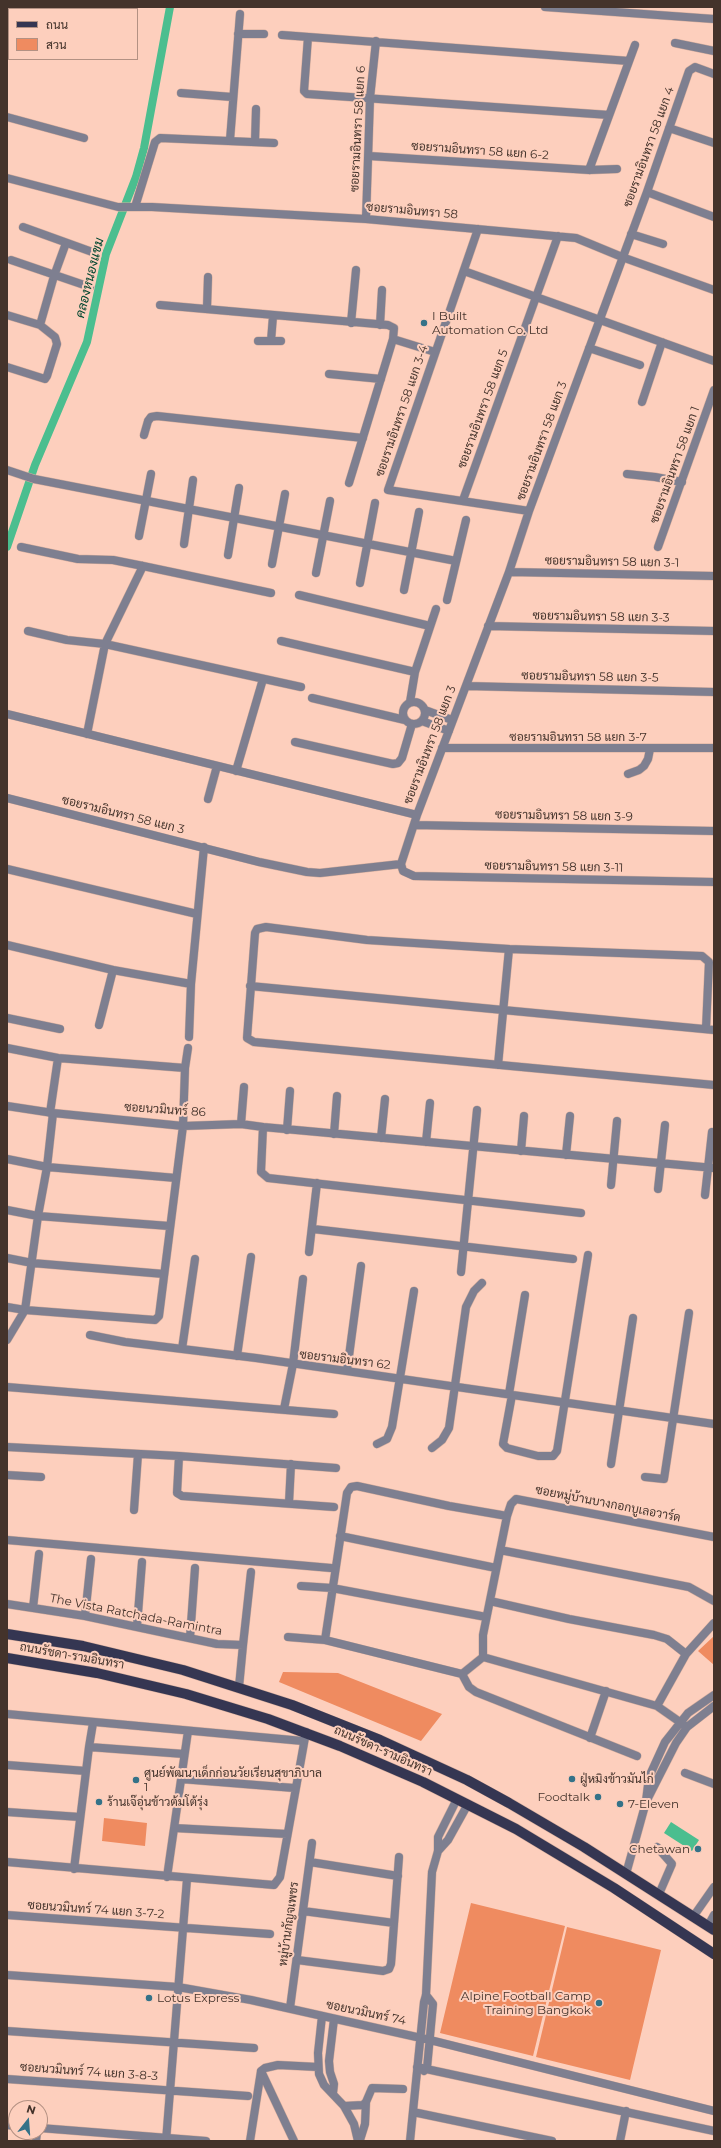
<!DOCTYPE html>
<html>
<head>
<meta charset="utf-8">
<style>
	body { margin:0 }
	#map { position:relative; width:721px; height:2148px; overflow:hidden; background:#fdcfbd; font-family:Montserrat,Sarabun,sans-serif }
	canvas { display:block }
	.frame { position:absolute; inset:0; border:8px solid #44332b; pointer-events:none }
	.legend { position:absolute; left:8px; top:8px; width:130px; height:52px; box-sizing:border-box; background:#fdcfbd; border:1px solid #b39183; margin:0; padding:5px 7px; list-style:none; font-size:12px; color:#44332b }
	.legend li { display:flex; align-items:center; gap:8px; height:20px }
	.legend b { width:20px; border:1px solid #b39183 }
	.north { position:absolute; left:8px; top:2100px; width:40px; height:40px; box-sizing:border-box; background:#fdcfbd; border:1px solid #b39183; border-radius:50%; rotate:17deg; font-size:11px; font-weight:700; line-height:16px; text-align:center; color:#44332b }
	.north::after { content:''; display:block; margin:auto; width:14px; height:18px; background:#347288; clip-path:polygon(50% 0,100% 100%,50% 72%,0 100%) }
</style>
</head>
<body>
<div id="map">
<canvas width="721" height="2148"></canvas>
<div class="frame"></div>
<ul class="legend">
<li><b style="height:5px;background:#353652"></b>ถนน</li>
<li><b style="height:11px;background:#ef8b60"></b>สวน</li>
</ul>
<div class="north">N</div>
</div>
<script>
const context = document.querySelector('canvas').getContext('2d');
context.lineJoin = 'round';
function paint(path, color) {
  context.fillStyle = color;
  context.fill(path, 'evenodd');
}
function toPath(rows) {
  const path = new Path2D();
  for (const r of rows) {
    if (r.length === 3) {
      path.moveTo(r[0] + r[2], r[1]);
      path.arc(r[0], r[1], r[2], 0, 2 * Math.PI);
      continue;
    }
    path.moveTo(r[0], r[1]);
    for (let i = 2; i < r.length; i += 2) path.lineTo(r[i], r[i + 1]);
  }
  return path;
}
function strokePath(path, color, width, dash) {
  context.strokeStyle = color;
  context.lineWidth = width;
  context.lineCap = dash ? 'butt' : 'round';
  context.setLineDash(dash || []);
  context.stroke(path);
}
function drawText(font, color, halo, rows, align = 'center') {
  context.font = font + ' Montserrat,Sarabun,sans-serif';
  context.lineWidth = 4;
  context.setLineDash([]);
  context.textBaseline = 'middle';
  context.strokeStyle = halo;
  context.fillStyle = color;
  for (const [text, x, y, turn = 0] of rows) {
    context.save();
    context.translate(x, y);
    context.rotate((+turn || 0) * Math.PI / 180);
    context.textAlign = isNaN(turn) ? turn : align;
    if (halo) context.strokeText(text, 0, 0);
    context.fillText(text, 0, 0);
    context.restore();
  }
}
const green = toPath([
	[714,1636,714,1665,698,1651],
	[283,1672,338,1673,442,1714,421,1741,279,1682],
	[104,1818,147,1823,145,1846,102,1841],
	[471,1903,565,1926,533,2056,440,2033],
	[567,1927,661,1950,630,2080,536,2057]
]);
const water = toPath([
	[671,1822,699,1840,692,1851,664,1833]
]);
const canal = toPath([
	[7,547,35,465,87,342,106,254,136,177,144,148,170,7]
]);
const street = toPath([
	[545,7,714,19],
	[238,34,264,34],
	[282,35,629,61],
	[308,37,304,91,307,94,609,115],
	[675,43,714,51],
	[181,93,232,97],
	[7,117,84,138],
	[669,128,714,143],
	[230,140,240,14],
	[255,142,256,109],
	[369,156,589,170,617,169],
	[589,170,635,45],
	[7,178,118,207,152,207,366,219,576,238,622,257,714,290],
	[647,192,714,217],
	[135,207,155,142,160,138,274,143],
	[366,219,370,98,376,41],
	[23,227,95,253],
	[478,229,388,490,529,511],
	[631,234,663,244],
	[11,260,90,287],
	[464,271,714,361],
	[160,305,388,325,394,328,393,339,349,483],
	[207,308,208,277],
	[7,315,40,325,55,337,57,344,47,376,45,379,7,367],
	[351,323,356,270],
	[40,325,54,276,66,243],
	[380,325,382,290],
	[393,339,435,352],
	[258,341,281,341],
	[271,341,273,316],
	[589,348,640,365],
	[329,374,381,379],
	[642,402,662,342],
	[144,435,148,421,151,417,157,416,363,438],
	[7,470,34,479,456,561],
	[627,474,655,477,682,482],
	[463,500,558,236],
	[139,536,151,474],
	[184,544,193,480],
	[21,547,78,559,113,560,143,566,271,593],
	[658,547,714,390],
	[228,555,239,488],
	[272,564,285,494],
	[509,572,714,576],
	[316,573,330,501],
	[360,583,375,503],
	[404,590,419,512],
	[299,595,430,626],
	[447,600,466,520],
	[488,626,714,631],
	[28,631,67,640,105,644,301,687],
	[281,641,415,672],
	[466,686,714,692],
	[312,698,405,720],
	[414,713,11],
	[410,702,415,672,436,609],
	[425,710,452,720],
	[7,714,417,815],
	[422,721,449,731],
	[87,734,105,644,143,566],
	[295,742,393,764,398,763,402,758,412,724],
	[442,748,714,748],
	[236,771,263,679],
	[628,774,639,770,644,766,648,759,650,749],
	[7,798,259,862,307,872,320,873,401,864],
	[208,799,217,766],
	[414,825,714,831],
	[401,864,417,815,509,572,529,511,647,192,689,71,695,67,714,74],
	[401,864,403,871,414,876,714,882],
	[7,869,197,914],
	[7,945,113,970,191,984],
	[250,986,714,1030],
	[7,1018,60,1029],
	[99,1025,113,970],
	[706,1029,709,962,702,956,509,949,367,940,266,927,257,929,255,933,247,1038,254,1042,714,1085],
	[189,1037,191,984,204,847],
	[7,1048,58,1058,185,1068],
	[498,1065,509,949],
	[7,1106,53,1113,183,1126,241,1124,263,1127,261,1172,268,1178,581,1213],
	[50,1113,58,1058],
	[241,1124,244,1087],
	[263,1127,714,1168],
	[287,1130,290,1091],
	[334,1134,337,1096],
	[381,1138,385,1099],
	[426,1142,430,1103],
	[521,1151,524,1116],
	[566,1155,570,1116],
	[7,1159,47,1167,176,1178],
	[611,1185,617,1121],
	[658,1189,665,1125],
	[705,1195,712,1132],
	[7,1210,38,1216,169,1226],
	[313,1229,573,1259],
	[309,1252,317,1183],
	[7,1258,32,1263,164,1274],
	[461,1272,477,1110],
	[7,1307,25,1310,155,1320,159,1316,183,1126,185,1068,188,1048],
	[90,1335,125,1342,256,1358,714,1424],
	[7,1340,25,1310,38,1216,47,1167,53,1113],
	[182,1349,195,1259],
	[237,1356,251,1257],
	[347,1371,361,1266],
	[7,1387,334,1414],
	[509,1394,525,1295],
	[512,1395,503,1444,507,1448,538,1456,553,1456,557,1451,588,1255],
	[284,1409,293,1364,303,1279],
	[377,1444,387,1439,392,1427,414,1291],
	[7,1447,179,1456,336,1468],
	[432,1448,442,1440,449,1428,466,1307,474,1291,482,1283],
	[179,1456,177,1493,182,1496,334,1507],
	[611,1464,633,1318],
	[7,1475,41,1477],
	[645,1477,664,1479,689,1313],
	[289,1503,291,1464],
	[134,1510,138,1454],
	[340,1536,496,1568],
	[7,1540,331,1568],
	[500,1550,689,1587,714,1601],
	[301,1586,332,1588,486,1617],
	[490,1601,569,1619,654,1635,667,1639,686,1654],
	[7,1604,85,1616,217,1644,243,1645,239,1687],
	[33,1608,39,1554],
	[85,1616,91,1559],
	[137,1626,142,1562],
	[288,1637,325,1640,462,1674,483,1657,483,1635,507,1516,511,1504,516,1499,714,1537],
	[190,1638,195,1568],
	[325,1640,347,1493,351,1487,357,1486,449,1506,507,1516],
	[243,1645,251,1572],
	[483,1657,657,1706,687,1727],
	[462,1674,469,1687,476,1692,637,1756],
	[657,1706,686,1654,714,1623],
	[7,1714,303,1741],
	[590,1738,606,1691],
	[89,1747,93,1723],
	[7,1765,86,1771],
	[685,1773,714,1784],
	[181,1779,294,1788],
	[646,1801,649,1777,665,1742,688,1713,714,1695],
	[7,1812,80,1817],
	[174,1828,287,1834],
	[657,1847,672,1864,659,1894],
	[438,1851,448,1840,468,1804],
	[7,1862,274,1885,280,1877,306,1732],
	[310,1862,398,1876],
	[74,1869,89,1747,184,1754],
	[626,1874,646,1802,676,1743,687,1727,714,1706],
	[167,1877,188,1731],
	[303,1911,394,1923],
	[7,1915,270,1934],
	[693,1917,714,1887],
	[708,1926,714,1915],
	[297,1960,383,1971,389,1969,391,1964,399,1857],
	[7,1975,178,1987,251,2000,430,2040,714,2111],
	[290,2008,312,1843],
	[322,2016,318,2053,319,2074,324,2085,344,2106,354,2124,358,2141],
	[7,2031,254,2048],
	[417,2067,714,2131],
	[261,2071,294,2141],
	[424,2071,427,2068,433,2004,426,1995],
	[7,2079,248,2096],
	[333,2093,334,2084,330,2072,329,2061,334,2019],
	[344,2106,363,2105,366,2102,372,2088,403,2089],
	[413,2112,552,2141],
	[7,2125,16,2126],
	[40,2128,206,2141],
	[360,2140,365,2124,366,2102],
	[36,2141,37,2132],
	[166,2141,187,1879],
	[250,2141,261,2071,265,2068,278,2065,318,2067],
	[410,2141,424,2002,426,1995,432,1872,438,1851,438,1837,457,1799],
	[620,2141,626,2111]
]);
const primary = toPath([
	[7,1634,83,1646,183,1670,292,1705,380,1740,467,1780,509,1803,584,1847,714,1930],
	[7,1658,97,1673,186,1694,268,1719,340,1746,423,1782,516,1829,614,1888,714,1954]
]);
const markers = [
	[424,323,4,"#347288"],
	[572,1779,4,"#347288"],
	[136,1780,4,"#347288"],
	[598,1797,4,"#347288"],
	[99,1802,4,"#347288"],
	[620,1804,4,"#347288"],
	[698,1849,4,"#347288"],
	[149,1998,4,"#347288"],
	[599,2003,4,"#347288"]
];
const streetNames = [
	["ซอยรามอินทรา 58 แยก 6",358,129,-87],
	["ซอยรามอินทรา 58 แยก 4",649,147,-70],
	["ซอยรามอินทรา 58 แยก 6-2",480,151,4],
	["ซอยรามอินทรา 58",412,211,5],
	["ซอยรามอินทรา 58 แยก 5",483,409,-70],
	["ซอยรามอินทรา 58 แยก 3-4",402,411,-71],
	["ซอยรามอินทรา 58 แยก 3",542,441,-70],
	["ซอยรามอินทรา 58 แยก 1",675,465,-70],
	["ซอยรามอินทรา 58 แยก 3-1",612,562,1],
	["ซอยรามอินทรา 58 แยก 3-3",601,617,1],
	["ซอยรามอินทรา 58 แยก 3-5",590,677,1],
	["ซอยรามอินทรา 58 แยก 3-7",578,737],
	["ซอยรามอินทรา 58 แยก 3",430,745,-69],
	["ซอยรามอินทรา 58 แยก 3",123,815,14],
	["ซอยรามอินทรา 58 แยก 3-9",564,816,1],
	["ซอยรามอินทรา 58 แยก 3-11",554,867,1],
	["ซอยนวมินทร์ 86",165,1110,4],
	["ซอยรามอินทรา 62",345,1360,7],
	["ซอยหมู่บ้านบางกอกบูเลอวาร์ด",608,1504,11],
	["The Vista Ratchada-Ramintra",136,1615,11],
	["ถนนรัชดา-รามอินทรา",72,1656,10],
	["ถนนรัชดา-รามอินทรา",383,1751,24],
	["ซอยนวมินทร์ 74 แยก 3-7-2",96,1910,4],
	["หมู่บ้านกัญจเพชร",289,1924,-82],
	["ซอยนวมินทร์ 74",366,2013,12],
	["ซอยนวมินทร์ 74 แยก 3-8-3",89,2072,4]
];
const poiNames = [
	["I Built",432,316],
	["Automation Co. Ltd",432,330],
	["ศูนย์พัฒนาเด็กก่อนวัยเรียนสุขาภิบาล",144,1773],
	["1",144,1787],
	["ฝู่หมิงข้าวมันไก่",580,1779],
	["Foodtalk",590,1797,"right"],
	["ร้านเจ๊อุ่นข้าวต้มโต้รุ่ง",107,1802],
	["7-Eleven",628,1804],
	["Chetawan",690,1849,"right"],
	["Alpine Football Camp",591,1996,"right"],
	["Training Bangkok",591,2010,"right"],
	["Lotus Express",157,1998]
];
const waterNames = [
	["คลองหนองแขม",90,278,-76]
];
paint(green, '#ef8b60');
paint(water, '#4bbe8f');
strokePath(canal, '#4bbe8f', 8);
strokePath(street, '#d4ad9d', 9);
strokePath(primary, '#d4ad9d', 11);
strokePath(street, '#7e7f90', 8);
strokePath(primary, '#353652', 10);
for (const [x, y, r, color] of markers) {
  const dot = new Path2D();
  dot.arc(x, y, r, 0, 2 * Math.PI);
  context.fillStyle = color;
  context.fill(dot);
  strokePath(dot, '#fdcfbd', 1.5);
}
drawText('12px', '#44332b', '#fdcfbd', streetNames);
drawText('12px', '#44332b', '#fdcfbd', poiNames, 'left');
drawText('italic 13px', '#01462f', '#fdcfbd', waterNames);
</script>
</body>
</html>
